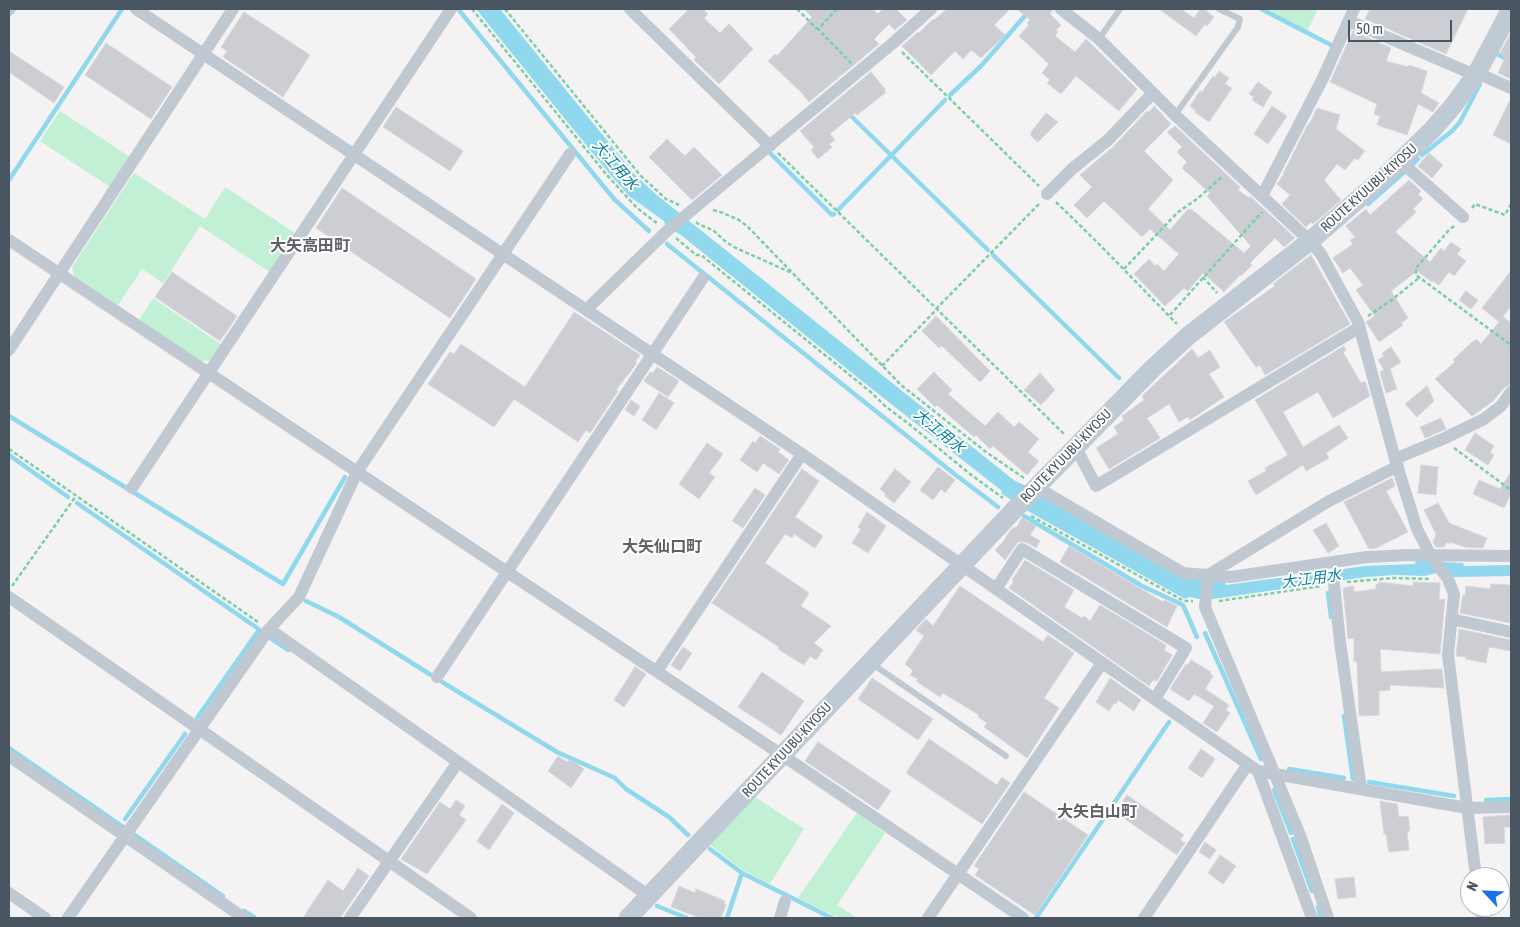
<!DOCTYPE html>
<html>
<head>
<meta charset="utf-8">
<style>
	body { margin:0 }
	#map { position:relative; width:1520px; height:927px; overflow:hidden; background:#f4f2f2; font-family:"Asap Condensed",sans-serif }
	canvas { display:block }
	.frame { position:absolute; inset:0; border:10px solid #495560; pointer-events:none }
	.north { position:absolute; left:1460px; top:867px; width:50px; height:50px; box-sizing:border-box; background:#fff; border:1px solid #b6bbbf; border-radius:50%; rotate:295deg; font-size:14px; font-weight:700; line-height:20px; text-align:center; color:#495560 }
	.north::after { content:''; display:block; margin:auto; width:18px; height:22px; background:#1970e7; clip-path:polygon(50% 0,100% 100%,50% 72%,0 100%) }
	.scale { position:absolute; left:1348px; top:20px; width:104px; height:22px; box-sizing:border-box; border:2px solid #495560; border-top:0; padding-left:6px; font-size:15px; line-height:18px; white-space:nowrap; color:#495560; -webkit-text-stroke:4px #fff; paint-order:stroke }
</style>
</head>
<body>
<div id="map">
<canvas width="1520" height="927"></canvas>
<div class="frame"></div>
<div class="north">N</div>
<div class="scale">50 m</div>
</div>
<script>
const context = document.querySelector('canvas').getContext('2d');
context.lineJoin = 'round';
function paint(path, color) {
  context.fillStyle = color;
  context.fill(path, 'evenodd');
}
function toPath(rows) {
  const path = new Path2D();
  for (const r of rows) {
    path.moveTo(r[0], r[1]);
    for (let i = 2; i < r.length; i += 2) path.lineTo(r[i], r[i + 1]);
  }
  return path;
}
function strokePath(path, color, width, dash) {
  context.strokeStyle = color;
  context.lineWidth = width;
  context.lineCap = dash ? 'butt' : 'round';
  context.setLineDash(dash || []);
  context.stroke(path);
}
function drawText(font, color, halo, rows, align = 'center') {
  context.font = font + ' "Asap Condensed","Noto Sans JP",sans-serif';
  context.lineWidth = 4;
  context.setLineDash([]);
  context.textBaseline = 'middle';
  context.strokeStyle = halo;
  context.fillStyle = color;
  for (const [text, x, y, turn = 0] of rows) {
    context.save();
    context.translate(x, y);
    context.rotate((+turn || 0) * Math.PI / 180);
    context.textAlign = isNaN(turn) ? turn : align;
    if (halo) context.strokeText(text, 0, 0);
    context.fillText(text, 0, 0);
    context.restore();
  }
}
const green = toPath([
	[1269,9,1318,9,1307,31,1268,10],
	[60,111,130,157,110,187,40,141],
	[134,173,205,219,225,187,295,233,270,272,200,226,163,283,142,269,118,305,74,276,72,267],
	[153,298,222,345,212,360,201,361,139,320],
	[755,797,804,829,770,884,743,870,709,844],
	[857,813,885,833,837,905,857,918,839,918,798,898]
]);
const water = toPath([
	[476,9,500,9,637,177,658,196,1015,481,1042,493,1182,577,1225,581,1226,585,1365,566,1415,564,1416,559,1441,562,1463,563,1464,566,1511,565,1511,576,1454,577,1437,573,1424,576,1396,575,1365,577,1213,599,1199,599,1189,597,1185,599,1026,510,1001,493,1002,491,872,389,681,235,666,226,664,221,629,196,608,172]
]);
const stream = toPath([
	[458,9,614,199,649,231],
	[1261,9,1333,46],
	[1497,54,1511,61],
	[950,95,981,66,1031,9],
	[848,113,988,250],
	[770,153,832,215,834,214],
	[1422,155,1452,131,1460,122,1480,84],
	[1413,164,1418,159],
	[9,180,122,9],
	[1368,204,1403,173],
	[838,210,945,100],
	[667,244,957,476,998,507],
	[993,255,1119,378],
	[9,416,283,584,345,477],
	[9,455,68,497],
	[77,503,260,630],
	[1024,516,1142,586,1183,605,1197,637],
	[1328,593,1331,617],
	[306,601,339,617,431,675],
	[1205,633,1261,759],
	[270,638,288,650],
	[442,682,557,752,615,778,626,789,669,817,688,835],
	[1344,716,1353,779],
	[197,718,259,630],
	[9,748,223,896],
	[1289,769,1344,778],
	[1369,782,1454,796],
	[1274,790,1291,833],
	[1486,800,1511,799],
	[125,819,185,734],
	[1293,839,1312,891],
	[710,849,742,873,832,918],
	[657,906,687,918],
	[1318,907,1321,918],
	[244,911,255,918],
	[727,918,742,873],
	[1036,918,1169,722]
]);
const building = toPath([
	[689,9,703,9,708,14,704,18,720,33,729,24,753,49,719,84,694,60,696,57,669,29,689,9],
	[804,9,872,9,878,14,883,9,896,9,907,20,895,30,889,24,874,39,879,44,809,102,801,92,768,61,775,54,777,56,812,17,804,9],
	[947,9,1010,9,994,25,1005,35,981,58,971,50,963,59,955,51,931,75,902,46,918,32,919,33,933,19,934,20,947,9],
	[1017,9,1053,9,1050,14,1061,25,1056,30,1058,32,1055,36,1075,52,1086,39,1137,89,1119,111,1076,76,1061,94,1047,83,1050,80,1042,73,1049,64,1019,36,1029,25,1027,23,1030,20,1017,9],
	[1159,9,1181,9,1194,18,1200,9,1204,9,1214,17,1207,26,1205,24,1196,36,1159,9],
	[1370,9,1468,9,1446,54,1365,19,1370,9],
	[244,12,310,55,283,97,223,57,227,51,221,47,244,12],
	[1353,31,1391,48,1386,61,1408,67,1409,65,1427,71,1421,93,1439,103,1433,112,1418,104,1407,135,1377,125,1380,116,1374,114,1377,104,1330,82,1353,31],
	[1511,33,1511,79,1498,73,1506,56,1500,53,1511,33],
	[106,43,172,87,151,119,85,75,106,43],
	[9,51,64,87,54,103,9,72,9,51],
	[1219,71,1229,78,1225,84,1232,88,1209,122,1195,112,1196,111,1190,106,1200,91,1202,92,1213,76,1215,77,1219,71],
	[871,72,885,89,885,93,857,115,855,113,830,134,835,140,829,144,832,147,818,159,811,150,814,147,800,131,871,72],
	[1258,82,1272,92,1263,107,1252,100,1254,97,1249,94,1258,82],
	[1511,98,1511,144,1493,135,1511,98],
	[1154,106,1171,124,1144,151,1173,180,1148,209,1170,230,1188,209,1190,210,1191,209,1244,253,1251,246,1207,196,1210,193,1182,168,1187,162,1177,152,1182,147,1167,132,1175,126,1240,187,1238,190,1249,198,1250,196,1295,238,1284,247,1275,238,1250,263,1252,265,1241,276,1240,275,1224,292,1203,273,1188,291,1184,288,1165,306,1134,274,1149,259,1155,266,1157,264,1164,271,1179,254,1150,229,1142,237,1104,201,1087,218,1074,205,1092,187,1080,175,1114,146,1147,111,1149,112,1154,106],
	[1272,106,1287,116,1268,144,1254,134,1272,106],
	[396,107,463,151,450,171,383,127,396,107],
	[1317,108,1340,115,1336,129,1365,151,1358,160,1355,158,1345,170,1337,164,1324,180,1341,200,1313,224,1311,222,1306,227,1282,204,1290,195,1277,184,1284,174,1283,174,1307,126,1311,121,1317,108],
	[1046,113,1058,122,1038,142,1031,136,1031,132,1046,113],
	[667,139,685,156,694,147,722,175,692,200,649,157,667,139],
	[1429,153,1443,165,1432,178,1418,166,1429,153],
	[1409,180,1421,191,1418,194,1423,199,1413,209,1416,212,1395,232,1430,262,1441,248,1444,251,1451,242,1461,249,1457,254,1466,261,1454,276,1449,272,1439,285,1433,281,1432,282,1417,271,1391,291,1408,318,1401,323,1403,325,1379,342,1366,322,1375,316,1356,290,1363,285,1350,268,1343,273,1333,258,1353,244,1350,240,1355,237,1346,226,1366,209,1370,215,1409,180],
	[342,188,476,279,450,318,316,228,342,188],
	[1311,255,1350,324,1265,375,1260,365,1256,367,1224,322,1275,286,1273,284,1311,255],
	[1511,271,1511,306,1499,322,1482,308,1511,271],
	[172,272,237,316,220,341,155,297,172,272],
	[1466,291,1478,300,1471,309,1459,300,1466,291],
	[574,312,640,355,635,362,637,363,616,390,618,391,590,433,586,430,578,442,514,399,494,427,428,384,450,352,454,354,461,344,525,387,574,312],
	[936,316,990,371,980,382,942,346,939,348,922,331,936,316],
	[1503,317,1511,323,1511,384,1505,387,1492,402,1472,416,1435,379,1455,362,1453,360,1473,341,1474,342,1476,339,1481,344,1503,317],
	[1344,346,1346,350,1343,352,1361,383,1365,381,1370,396,1333,418,1318,392,1283,412,1303,447,1339,425,1348,438,1326,453,1329,458,1306,471,1303,465,1256,495,1248,481,1266,471,1265,468,1288,455,1255,400,1344,346],
	[1391,347,1401,362,1390,369,1397,389,1386,393,1380,372,1384,370,1378,360,1384,356,1382,353,1391,347],
	[1192,349,1198,358,1210,350,1220,367,1209,374,1224,397,1190,420,1188,417,1179,422,1169,404,1147,418,1160,438,1109,469,1096,448,1118,434,1114,427,1124,420,1122,416,1144,400,1142,396,1192,349],
	[657,367,679,381,668,397,644,381,650,372,653,373,657,367],
	[934,372,952,390,948,394,985,426,998,412,1014,427,1019,422,1039,439,1028,452,1039,461,1027,475,993,446,990,449,976,435,974,437,937,405,935,407,917,389,934,372],
	[1040,373,1055,390,1041,405,1024,390,1040,373],
	[1427,386,1434,401,1417,417,1405,404,1427,386],
	[659,393,674,403,656,430,642,420,659,393],
	[631,400,640,406,634,416,625,410,631,400],
	[1441,418,1446,429,1425,438,1420,427,1441,418],
	[1475,433,1494,446,1490,453,1494,455,1488,465,1465,450,1475,433],
	[760,436,780,449,778,452,789,460,779,474,763,463,757,472,740,460,753,441,755,443,760,436],
	[707,443,723,454,709,473,715,477,699,499,679,484,707,443],
	[1421,465,1438,467,1436,495,1418,493,1421,465],
	[938,467,955,480,945,493,941,489,933,500,920,490,938,467],
	[802,469,819,481,795,517,823,536,815,548,794,534,792,538,785,534,765,563,809,593,801,606,831,626,814,643,823,650,816,660,810,656,804,665,778,649,779,647,712,603,802,469],
	[895,469,911,482,894,503,885,496,886,494,880,489,895,469],
	[1511,472,1511,494,1504,508,1473,494,1479,480,1500,489,1511,472],
	[1392,478,1395,486,1386,491,1408,532,1376,548,1369,549,1344,502,1392,478],
	[755,488,765,495,743,528,732,521,755,488],
	[1438,503,1449,523,1487,538,1483,548,1465,547,1450,542,1449,544,1447,542,1444,547,1436,547,1433,542,1436,534,1424,510,1438,503],
	[867,512,886,526,868,553,852,543,861,529,858,527,867,512],
	[1022,518,1036,526,1030,535,1040,541,1036,548,1026,542,1018,542,1005,560,995,550,1003,542,1010,531,1014,527,1016,528,1022,518],
	[1326,523,1339,546,1328,553,1313,530,1326,523],
	[1069,546,1163,602,1164,600,1177,606,1167,627,1060,562,1069,546],
	[1025,560,1074,590,1064,607,1082,618,1084,616,1090,621,1100,605,1166,645,1164,650,1172,655,1157,681,1153,680,1149,686,1009,588,1014,581,1012,580,1025,560],
	[1379,582,1413,586,1413,582,1440,583,1439,600,1445,599,1440,654,1380,649,1381,672,1442,669,1444,688,1390,685,1390,690,1379,691,1379,715,1359,716,1357,661,1354,662,1354,638,1348,639,1343,588,1353,586,1354,592,1376,589,1376,584,1379,584,1379,582],
	[1491,584,1511,585,1510,623,1460,613,1462,599,1463,595,1465,595,1466,586,1490,589,1491,584],
	[960,586,1043,642,1048,635,1074,653,1044,698,1059,708,1027,758,984,727,987,723,978,717,979,715,943,693,940,697,916,681,918,679,910,675,913,671,905,664,924,636,916,630,926,619,933,626,960,586],
	[1459,629,1511,640,1511,651,1489,647,1486,663,1466,659,1466,657,1456,656,1459,629],
	[683,647,692,653,680,671,671,665,683,647],
	[1191,660,1211,672,1210,674,1213,676,1205,689,1229,705,1226,710,1230,713,1217,732,1203,723,1214,706,1194,694,1189,701,1170,689,1186,664,1188,665,1191,660],
	[635,667,646,674,624,707,614,700,635,667],
	[762,672,804,701,781,735,738,707,762,672],
	[872,678,933,719,918,740,858,699,872,678],
	[1110,678,1141,700,1134,711,1118,700,1116,704,1114,703,1109,711,1096,702,1110,678],
	[929,739,997,785,1002,777,1010,783,982,824,906,773,929,739],
	[818,742,891,791,878,810,805,761,818,742],
	[1201,749,1215,759,1202,778,1188,768,1201,749],
	[558,756,567,762,569,760,572,762,573,761,584,769,571,788,548,771,558,756],
	[1024,792,1088,835,1035,915,975,875,979,869,974,866,1024,792],
	[1127,795,1184,835,1180,840,1185,843,1177,855,1115,812,1127,795],
	[456,800,465,806,459,815,466,820,427,874,401,859,440,802,450,809,456,800],
	[1380,801,1397,804,1399,817,1408,816,1410,831,1407,831,1409,850,1389,852,1386,834,1384,834,1380,801],
	[502,804,514,813,489,850,477,841,502,804],
	[1511,815,1511,827,1504,827,1505,843,1485,844,1483,817,1511,815],
	[1205,842,1216,850,1210,859,1199,852,1205,842],
	[1220,855,1236,866,1223,884,1208,873,1220,855],
	[358,868,369,876,340,918,303,918,328,880,343,891,358,868],
	[1354,877,1356,897,1338,899,1335,879,1354,877],
	[679,886,695,893,696,889,725,901,724,904,726,905,721,918,700,918,671,907,679,886]
]);
const path = toPath([
	[472,9,606,174,637,208,658,224],
	[505,9,640,175,666,199,679,205],
	[797,9,817,29],
	[837,9,818,29,851,63],
	[902,52,1039,186],
	[778,153,1065,435],
	[1056,202,1098,243,1177,324],
	[1472,208,1475,204,1505,215,1511,204],
	[713,210,723,213,739,220,747,226,901,385,986,452,1024,478],
	[696,222,700,225,713,230,726,242,736,248,792,273],
	[1454,226,1449,230,1416,268,1416,275,1511,345],
	[676,238,696,255,701,255,872,393,885,406,909,424,970,474,1003,498],
	[1124,269,1178,212,1197,199,1223,176],
	[1203,277,1217,293],
	[936,309,1040,203],
	[1170,315,1262,212],
	[1368,316,1393,299,1420,277],
	[882,366,937,309],
	[1454,448,1511,490],
	[9,449,258,622],
	[1031,516,1184,601,1193,601],
	[1347,582,1393,578,1431,579],
	[12,586,76,496],
	[1219,601,1322,586]
]);
const lane = toPath([
	[1099,39,1120,9],
	[1175,115,1238,27,1240,19,1219,9],
	[871,663,1006,756]
]);
const street = toPath([
	[136,9,802,454,1258,771,1467,808,1511,807],
	[630,9,770,146],
	[1061,9,1099,39,1175,115,1310,241,1321,254,1358,322,1395,459,1417,529,1431,556,1448,579,1454,594,1448,655,1476,877],
	[9,10,10,9],
	[1349,21,1475,75],
	[1477,73,1511,88],
	[1400,161,1463,217],
	[1047,194,1072,169,1108,140,1153,93],
	[1262,196,1322,80,1354,9],
	[9,240,782,755,1023,918],
	[587,309,668,230,893,43,931,9],
	[9,350,233,9],
	[1075,446,1096,486,1360,327],
	[1395,459,1445,438,1484,419,1501,406,1511,392],
	[1036,487,1183,573,1231,577,1367,557,1409,555,1511,556],
	[132,488,451,9],
	[1334,584,1340,642,1361,789],
	[996,589,1022,549,1186,648,1155,699],
	[9,597,471,918],
	[1451,619,1511,632],
	[269,629,649,896],
	[657,671,802,454],
	[437,677,703,278],
	[9,756,244,918],
	[1258,771,1312,918],
	[9,893,45,918],
	[1480,907,1482,918],
	[68,918,269,629,299,597,357,472,570,154],
	[350,918,458,762],
	[780,918,785,901],
	[928,918,1102,663],
	[1144,918,1248,764],
	[1328,918,1300,835,1205,607,1208,575,1329,501,1398,466]
]);
const secondary = toPath([
	[628,918,1016,508,1152,369,1188,336,1310,241,1384,177,1433,129,1453,106,1477,73,1511,9]
]);
const streetNames = [
	["ROUTE KYUUBU-KIYOSU",1369,188,-42],
	["ROUTE KYUUBU-KIYOSU",1066,456,-46],
	["ROUTE KYUUBU-KIYOSU",787,750,-47]
];
const waterNames = [
	["大江用水",615,165,49],
	["大江用水",939,431,39],
	["大江用水",1311,579,-8]
];
const quarterNames = [
	["大矢高田町",310,246],
	["大矢仙口町",662,547],
	["大矢白山町",1097,812]
];
paint(green, '#c2f0d4');
paint(water, '#8fd8ed');
strokePath(stream, '#8fd8ed', 4.5);
paint(building, '#ccced4');
strokePath(building, '#d6d8dd', 1);
strokePath(path, '#79cfa6', 2.5, [4, 2.5]);
strokePath(lane, '#c0c9d1', 6);
strokePath(street, '#c0c9d1', 12);
strokePath(secondary, '#c0cad5', 19);
drawText('14px', '#495560', '#fff', streetNames);
drawText('italic 15px', '#0c80a0', '#fff', waterNames);
drawText('bold 16px', '#5e6267', '#fff', quarterNames);
</script>
</body>
</html>
